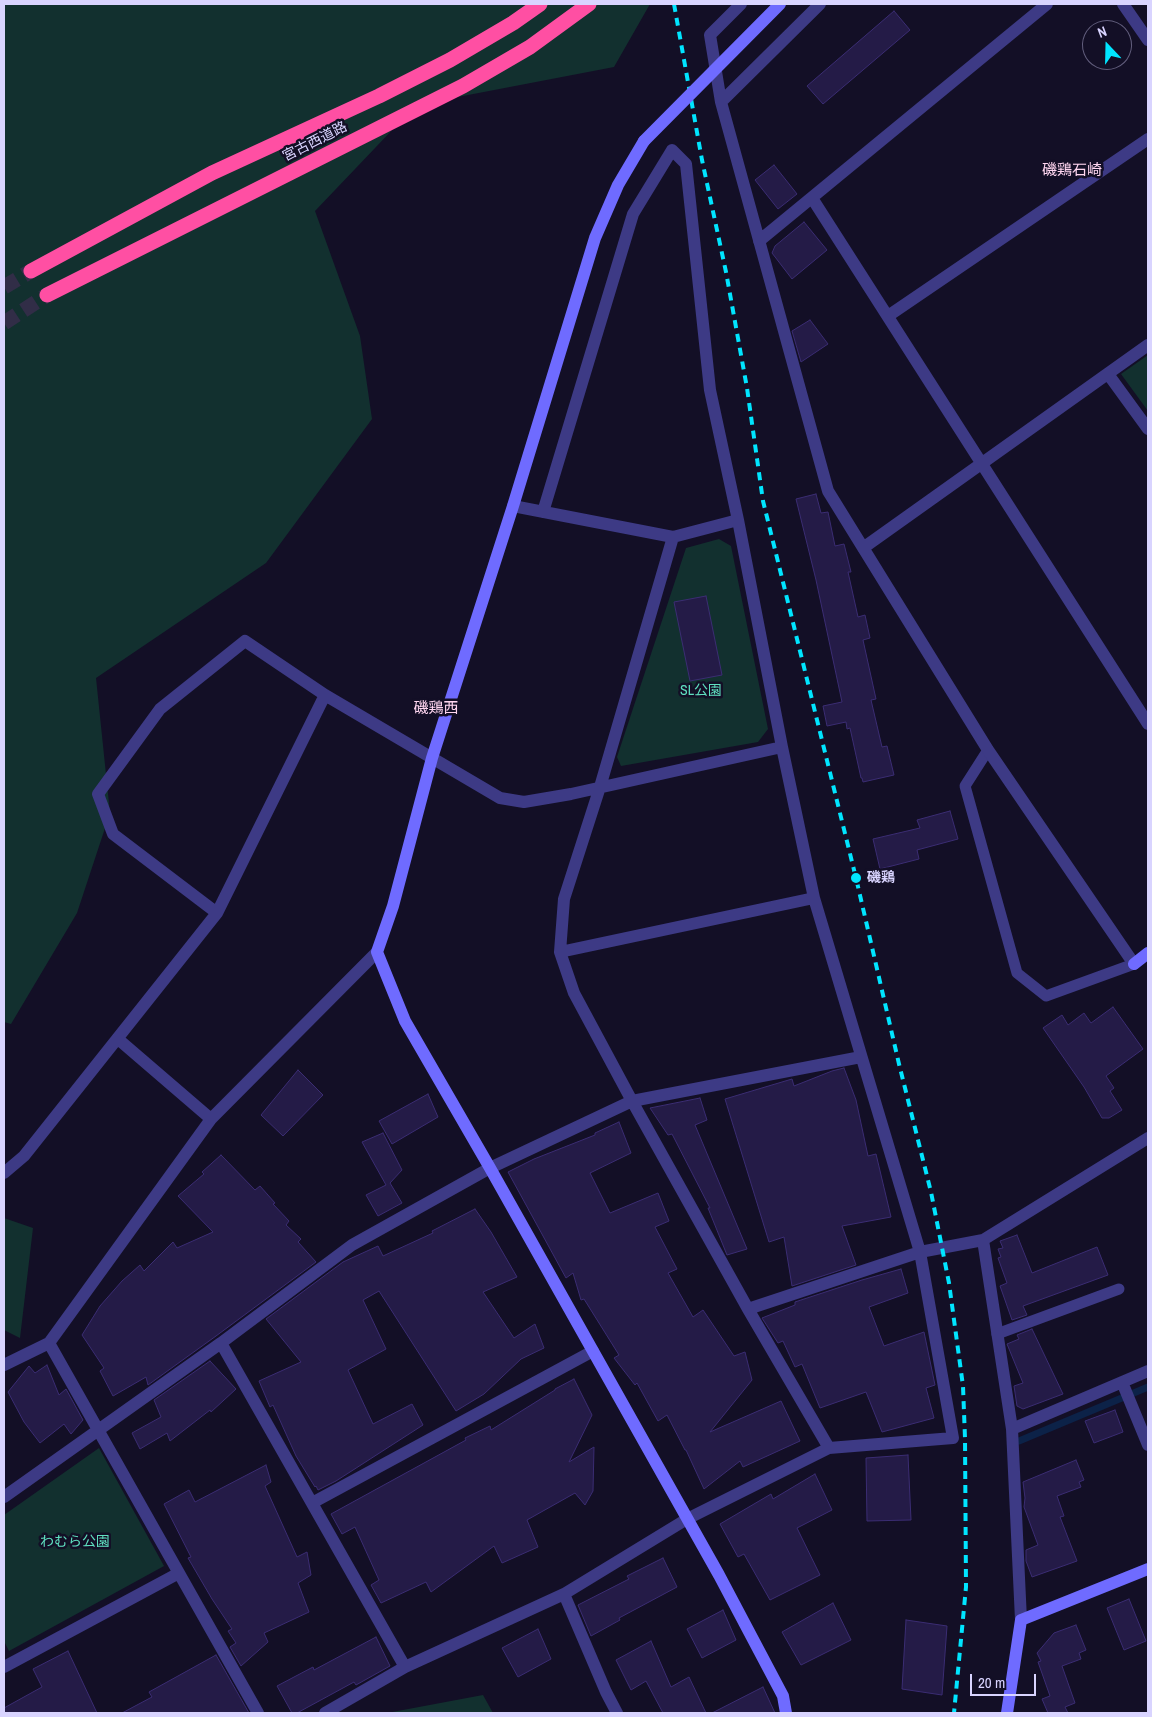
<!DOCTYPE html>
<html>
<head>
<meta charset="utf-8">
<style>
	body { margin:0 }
	#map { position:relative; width:1152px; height:1717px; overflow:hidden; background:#130f26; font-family:"Archivo Narrow",sans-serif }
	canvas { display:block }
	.frame { position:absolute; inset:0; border:5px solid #d9d4ff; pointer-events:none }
	.north { position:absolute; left:1082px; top:20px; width:50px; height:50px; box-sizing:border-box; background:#130f26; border:1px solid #625e7d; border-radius:50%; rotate:339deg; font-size:14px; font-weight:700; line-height:20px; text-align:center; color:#d9d4ff }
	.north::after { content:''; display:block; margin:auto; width:18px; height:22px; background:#00e5ff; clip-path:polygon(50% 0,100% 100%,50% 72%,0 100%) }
	.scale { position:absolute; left:970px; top:1674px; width:66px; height:22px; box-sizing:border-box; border:2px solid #d9d4ff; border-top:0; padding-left:6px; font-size:15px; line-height:18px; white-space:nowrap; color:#d9d4ff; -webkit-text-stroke:4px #130f26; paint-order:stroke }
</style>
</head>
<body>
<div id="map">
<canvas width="1152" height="1717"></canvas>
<div class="frame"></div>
<div class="north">N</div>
<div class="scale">20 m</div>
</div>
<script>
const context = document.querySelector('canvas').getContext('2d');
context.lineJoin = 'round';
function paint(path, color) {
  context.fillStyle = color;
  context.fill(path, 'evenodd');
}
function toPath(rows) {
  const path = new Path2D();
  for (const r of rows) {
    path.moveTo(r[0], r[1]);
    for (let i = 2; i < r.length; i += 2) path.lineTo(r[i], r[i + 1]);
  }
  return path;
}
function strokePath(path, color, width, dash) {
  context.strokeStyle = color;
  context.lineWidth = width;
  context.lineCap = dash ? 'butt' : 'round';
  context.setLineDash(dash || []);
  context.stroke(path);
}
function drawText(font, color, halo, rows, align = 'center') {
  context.font = font + ' "Archivo Narrow","Noto Sans JP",sans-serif';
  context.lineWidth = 5;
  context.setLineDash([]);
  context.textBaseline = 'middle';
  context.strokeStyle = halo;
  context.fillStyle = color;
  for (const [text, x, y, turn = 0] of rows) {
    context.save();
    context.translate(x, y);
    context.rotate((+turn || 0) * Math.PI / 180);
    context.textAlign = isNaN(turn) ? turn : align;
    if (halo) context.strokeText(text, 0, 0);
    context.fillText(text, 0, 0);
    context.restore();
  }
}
const green = toPath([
	[4,4,650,4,614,67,416,105,315,211,360,336,372,419,266,563,96,678,110,813,77,913,11,1024,4,1022],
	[1148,355,1148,411,1121,374],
	[719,539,731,546,768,729,758,742,621,766,617,757,686,548],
	[4,1218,33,1228,20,1338,4,1330],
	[99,1448,164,1566,9,1651,4,1641,4,1515],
	[483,1695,493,1713,387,1713]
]);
const stream = toPath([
	[1019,1441,1148,1387]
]);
const building = toPath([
	[894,11,910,30,823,104,807,86,894,11],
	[774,165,797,194,778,209,755,180,774,165],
	[804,222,827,250,792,279,772,253,775,246,804,222],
	[810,320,828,344,801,362,792,331,810,320],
	[816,494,821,513,828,512,835,546,844,544,851,572,848,572,858,617,865,615,870,638,863,640,876,699,871,700,882,747,887,746,894,775,863,782,862,778,861,778,850,728,847,729,846,722,827,726,823,706,842,702,816,580,796,499,816,494],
	[706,596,722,675,690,681,674,602,706,596],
	[950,811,958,839,917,850,919,859,880,869,873,839,920,828,917,820,950,811],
	[1113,1007,1143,1049,1106,1076,1114,1088,1110,1091,1122,1110,1109,1118,1102,1118,1084,1087,1043,1028,1062,1015,1068,1025,1084,1013,1091,1023,1113,1007],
	[844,1068,856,1100,868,1156,876,1154,891,1217,842,1226,856,1265,792,1286,784,1237,769,1242,725,1099,792,1079,794,1086,832,1071,844,1068],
	[298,1070,323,1095,283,1136,261,1115,298,1070],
	[428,1094,438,1117,392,1144,379,1121,428,1094],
	[700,1098,707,1120,695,1125,747,1249,727,1255,708,1208,710,1208,672,1134,668,1135,650,1108,700,1098],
	[619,1122,631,1153,590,1173,610,1213,658,1193,669,1221,655,1227,677,1269,668,1273,693,1317,703,1310,734,1356,745,1352,752,1380,710,1432,781,1401,800,1441,743,1467,740,1461,704,1489,686,1450,685,1450,667,1415,658,1421,637,1383,635,1385,614,1358,619,1355,584,1299,581,1300,573,1273,566,1278,508,1172,534,1159,595,1135,595,1133,619,1122],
	[383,1133,402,1170,390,1183,402,1203,378,1216,366,1195,386,1185,362,1142,383,1133],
	[221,1155,255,1190,260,1186,275,1203,273,1204,289,1221,286,1225,301,1239,298,1242,316,1262,216,1336,148,1385,146,1377,113,1396,100,1371,104,1368,82,1335,100,1306,122,1281,140,1265,144,1271,173,1242,177,1248,213,1232,178,1196,204,1174,202,1172,221,1155],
	[475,1209,491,1232,517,1277,483,1292,514,1338,535,1324,544,1348,521,1359,484,1394,456,1411,379,1291,363,1300,386,1349,348,1370,373,1424,412,1404,423,1425,336,1481,318,1490,316,1486,315,1487,296,1456,273,1405,270,1407,259,1381,301,1362,266,1319,343,1262,378,1246,383,1256,433,1233,432,1231,475,1209],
	[1017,1235,1032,1273,1097,1247,1108,1275,1023,1306,1027,1315,1012,1320,1000,1286,1007,1283,998,1258,1001,1257,998,1249,1003,1248,1000,1241,1017,1235],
	[901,1269,908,1293,869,1307,884,1346,924,1332,935,1385,926,1388,934,1418,882,1432,866,1392,820,1408,802,1364,795,1367,783,1341,778,1343,762,1318,795,1305,795,1302,862,1280,901,1269],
	[1032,1329,1063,1394,1023,1409,1017,1406,1014,1386,1023,1383,1007,1344,1019,1339,1017,1335,1032,1329],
	[210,1361,236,1389,211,1412,210,1410,170,1441,167,1433,140,1449,132,1433,161,1417,154,1400,210,1361],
	[47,1365,59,1395,66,1389,83,1420,71,1434,64,1424,40,1443,24,1422,8,1392,29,1366,35,1373,47,1365],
	[574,1379,592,1415,569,1462,594,1447,593,1491,585,1505,575,1493,527,1520,538,1547,502,1563,494,1546,431,1592,426,1582,381,1603,371,1585,379,1580,355,1527,342,1534,331,1514,466,1440,465,1438,490,1426,491,1430,555,1390,555,1389,574,1379],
	[1115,1410,1123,1432,1094,1443,1085,1421,1115,1410],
	[908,1455,911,1520,867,1521,866,1458,908,1455],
	[1076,1460,1084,1480,1079,1482,1081,1487,1057,1496,1064,1516,1060,1517,1077,1561,1032,1577,1026,1561,1026,1550,1038,1545,1024,1507,1025,1498,1023,1482,1076,1460],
	[266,1465,271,1482,265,1486,297,1557,307,1552,311,1575,298,1583,309,1612,264,1633,268,1642,241,1666,230,1647,236,1643,228,1631,232,1629,212,1599,188,1558,191,1557,164,1504,189,1490,195,1502,266,1465],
	[815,1474,832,1510,797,1528,820,1575,770,1600,744,1554,738,1557,720,1524,771,1494,773,1499,815,1474],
	[663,1558,677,1587,619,1618,620,1620,591,1636,578,1605,629,1579,627,1576,663,1558],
	[1129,1599,1146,1641,1124,1650,1107,1608,1129,1599],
	[833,1603,851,1640,801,1665,782,1632,833,1603],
	[723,1610,736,1640,702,1658,687,1629,723,1610],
	[906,1620,947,1626,942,1695,902,1689,906,1620],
	[1076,1625,1086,1650,1079,1653,1081,1659,1062,1666,1075,1703,1065,1707,1068,1713,1048,1713,1042,1699,1050,1696,1038,1662,1041,1661,1037,1653,1054,1633,1076,1625],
	[538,1629,551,1659,518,1677,502,1648,538,1629],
	[376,1637,390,1666,356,1685,354,1682,297,1713,292,1713,277,1686,313,1667,314,1670,376,1637],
	[651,1641,671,1687,689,1677,706,1713,663,1713,646,1681,631,1690,616,1660,651,1641],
	[68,1651,97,1713,4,1713,4,1708,42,1687,33,1669,68,1651],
	[216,1655,249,1713,122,1713,152,1697,149,1692,216,1655],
	[763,1687,775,1713,712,1713,763,1687]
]);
const highwayTunnel = toPath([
	[4,287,31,271],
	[4,323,47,295]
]);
const lane = toPath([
	[988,750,965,786,1017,973,1046,996,1134,964],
	[997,1334,1119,1289]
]);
const street = toPath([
	[741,4,710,35,721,102,820,4],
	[1123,4,1148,40],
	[721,102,828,491,988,750,1134,964],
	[812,198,1148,724],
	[759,241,1047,4],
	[888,316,1148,139],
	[1108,374,1148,429],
	[513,506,673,537,738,520],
	[673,537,600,787,564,899,560,952,574,993,632,1101,748,1309,829,1448],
	[863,548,1148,345],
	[217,913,113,834,98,794,160,709,245,641,325,695,500,798,524,802,571,794,782,747],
	[560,952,814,898],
	[118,1039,211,1119],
	[4,1173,24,1156,217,913,325,695],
	[983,1240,1012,1429,1021,1620],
	[748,1309,920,1252,983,1240,1148,1138],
	[49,1343,258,1713],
	[221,1343,405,1667],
	[4,1365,49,1343,211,1119,377,952],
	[1122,1382,1148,1445],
	[1012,1429,1148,1371],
	[4,1497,221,1343,352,1245,490,1168,632,1101,861,1057],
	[312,1503,593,1351],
	[564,1594,606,1692,617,1713],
	[4,1667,179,1573],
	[325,1713,405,1667,564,1594,687,1519,829,1448,953,1438,920,1252,814,898,782,747,738,520,710,390,686,164,672,150,633,214,543,512]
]);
const secondary = toPath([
	[644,141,618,185,595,238,513,506,432,758,393,906,377,952,405,1021,490,1168,719,1575,783,1696,786,1713],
	[1134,964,1148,953],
	[1007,1713,1021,1620,1148,1569]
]);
const highway = toPath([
	[31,271,212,173,379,96,450,60,513,23,540,4],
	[47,295,463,86,530,47,589,4]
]);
const rail = toPath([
	[674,4,702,160,726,272,747,388,763,501,856,878,899,1064,931,1192,949,1283,963,1386,965,1438,966,1587,954,1713]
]);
const secondaryBridge = toPath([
	[644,141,780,4]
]);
const markers = [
	[856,878,6,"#00e5ff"]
];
const streetNames = [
	["宮古西道路",315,142,-27]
];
const parkNames = [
	["SL公園",701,691],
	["わむら公園",75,1542]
];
const poiNames = [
	["磯鶏",867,878]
];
const neighbourhoodNames = [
	["磯鶏石崎",1072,171],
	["磯鶏西",436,709]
];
paint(green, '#12302f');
strokePath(stream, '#0c2248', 7);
paint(building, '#241b47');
strokePath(building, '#3b2d73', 1);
strokePath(highwayTunnel, '#312d47', 15, [15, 8]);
strokePath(lane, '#3d3a85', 11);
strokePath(street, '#3d3a85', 12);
strokePath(secondary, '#6f6bff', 12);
strokePath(highway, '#ff4fa3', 15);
strokePath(rail, '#00e5ff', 4, [8, 6]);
strokePath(secondaryBridge, '#6f6bff', 12);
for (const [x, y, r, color] of markers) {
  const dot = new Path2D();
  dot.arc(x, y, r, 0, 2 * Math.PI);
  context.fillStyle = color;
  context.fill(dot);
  strokePath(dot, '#130f26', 2);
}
drawText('14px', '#d9d4ff', '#130f26', streetNames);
drawText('14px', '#5fe0c0', '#130f26', parkNames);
drawText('bold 14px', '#d9d4ff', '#130f26', poiNames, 'left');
drawText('15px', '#ffd6f0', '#130f26', neighbourhoodNames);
</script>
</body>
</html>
